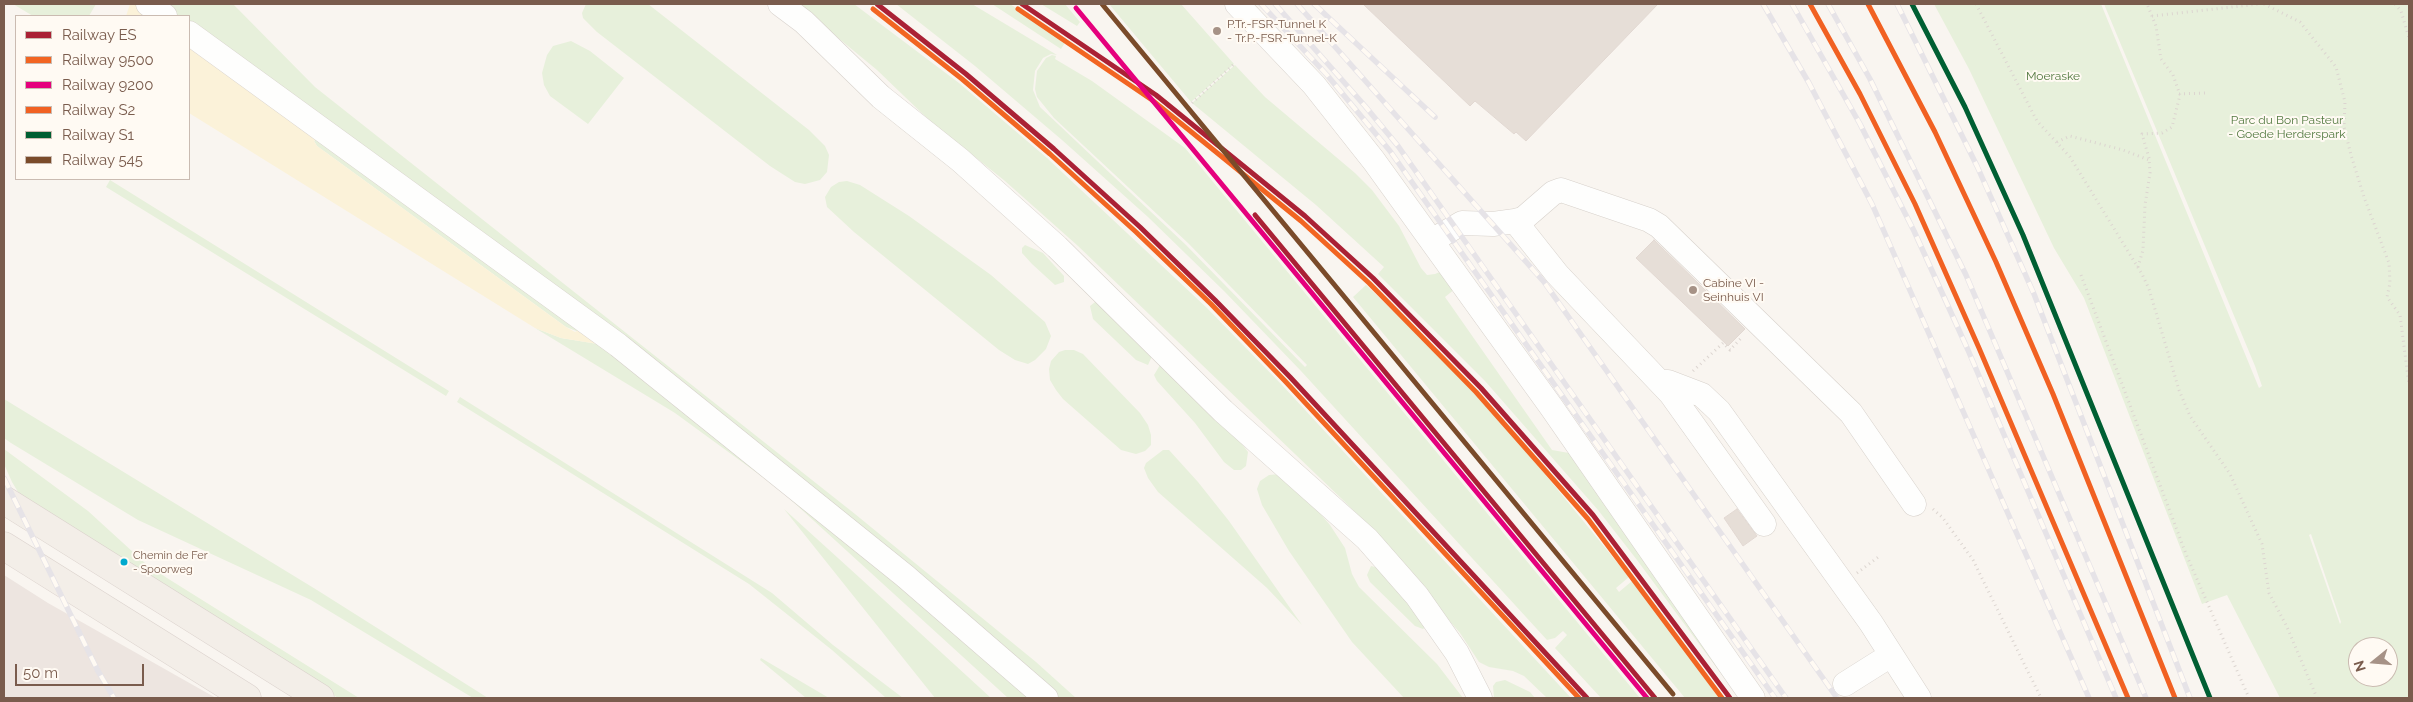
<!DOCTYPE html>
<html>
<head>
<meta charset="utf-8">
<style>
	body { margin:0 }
	#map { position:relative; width:2413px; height:702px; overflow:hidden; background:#f9f5f0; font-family:Raleway,sans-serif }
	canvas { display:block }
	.frame { position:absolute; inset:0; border:5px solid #7a5c4d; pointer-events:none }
	.legend { position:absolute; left:15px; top:15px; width:175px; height:165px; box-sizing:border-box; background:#fffaf3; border:1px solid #cabbb1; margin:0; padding:6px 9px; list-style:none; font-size:15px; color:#7a5c4d }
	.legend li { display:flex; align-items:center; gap:10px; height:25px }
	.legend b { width:25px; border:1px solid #cabbb1 }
	.north { position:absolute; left:2348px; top:637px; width:50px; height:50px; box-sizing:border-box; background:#fffaf3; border:1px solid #cabbb1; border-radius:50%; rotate:253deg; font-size:14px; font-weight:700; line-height:20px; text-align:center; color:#7a5c4d }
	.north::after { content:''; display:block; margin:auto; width:18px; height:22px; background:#a69286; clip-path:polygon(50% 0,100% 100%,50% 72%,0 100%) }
	.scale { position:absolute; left:15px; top:664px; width:129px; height:22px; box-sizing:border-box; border:2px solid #7a5c4d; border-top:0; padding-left:6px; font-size:15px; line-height:18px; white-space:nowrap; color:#7a5c4d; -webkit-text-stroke:4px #fffaf3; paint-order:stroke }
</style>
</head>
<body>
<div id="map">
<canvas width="2413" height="702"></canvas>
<div class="frame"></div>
<ul class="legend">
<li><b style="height:6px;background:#aa2135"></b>Railway ES</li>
<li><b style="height:6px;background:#f26522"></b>Railway 9500</li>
<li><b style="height:6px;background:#e5007d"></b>Railway 9200</li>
<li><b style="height:6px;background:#f16122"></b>Railway S2</li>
<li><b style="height:6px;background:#005f33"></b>Railway S1</li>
<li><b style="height:6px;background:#7a4b2a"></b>Railway 545</li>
</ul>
<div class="north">N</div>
<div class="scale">50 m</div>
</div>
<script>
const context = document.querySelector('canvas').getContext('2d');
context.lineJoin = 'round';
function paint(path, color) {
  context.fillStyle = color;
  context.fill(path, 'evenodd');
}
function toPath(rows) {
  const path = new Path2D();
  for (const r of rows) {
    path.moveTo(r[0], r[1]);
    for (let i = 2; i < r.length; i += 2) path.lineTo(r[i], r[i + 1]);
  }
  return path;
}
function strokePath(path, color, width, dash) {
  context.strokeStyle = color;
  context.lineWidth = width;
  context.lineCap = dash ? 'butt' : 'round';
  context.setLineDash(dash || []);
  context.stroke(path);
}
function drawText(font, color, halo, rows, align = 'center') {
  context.font = font + ' Raleway,sans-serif';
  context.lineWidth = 4;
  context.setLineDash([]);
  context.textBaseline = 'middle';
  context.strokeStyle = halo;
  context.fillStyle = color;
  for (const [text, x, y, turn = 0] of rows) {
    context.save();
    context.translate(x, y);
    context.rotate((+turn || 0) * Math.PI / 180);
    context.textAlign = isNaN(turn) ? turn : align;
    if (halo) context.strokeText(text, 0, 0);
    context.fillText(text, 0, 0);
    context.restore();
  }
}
const industrial = toPath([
	[4,575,48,603,216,698,4,698]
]);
const green = toPath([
	[13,4,96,4,89,16,33,16],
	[157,4,233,4,315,87,855,514,1036,662,1076,698,1054,698,189,26,189,16,175,16],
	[586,4,648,4,809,130,825,146,829,155,827,172,820,180,805,184,795,182,770,166,597,32,583,18,582,13],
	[797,4,854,4,959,83,1047,158,1207,308,1282,385,1571,698,1547,698,1524,676,1513,671,1489,667,1479,662,1460,633,1405,570,1393,551,1344,501,1078,246,1005,181,930,121,877,70],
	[896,4,972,4,1057,55,1051,54,1043,58,1035,71,1033,90,1040,107,1186,245,1305,367,1307,365,1188,243,1054,118,1037,97,1035,89,1037,71,1046,58,1052,55,1056,56,1055,59,1092,81,1185,148,1640,698,1601,698,1555,648,1567,635,1563,631,1555,638,1547,640,1301,371,1224,291,1148,217,1062,140,975,66],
	[992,4,1010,4,1066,41,1061,49],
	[1041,4,1065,4,1080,22,1077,26],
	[1109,4,1181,4,1234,64,1191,102],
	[1934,4,2101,4,2259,388,2262,386,2255,366,2104,4,2409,4,2409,698,2280,698,2227,595,2202,604,2084,298,2054,248,1969,69],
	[2311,534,2341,622,2340,624,2309,535],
	[2358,647,2388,647,2388,677,2358,677],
	[571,41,590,51,624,78,588,124,550,96,544,85,542,73,547,55,553,46],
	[1235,65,1265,97,1355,173,1372,190,1399,226,1421,268,1427,275,1435,274,1442,271,1455,289,1445,297,1552,450,1569,453,1743,698,1739,698,1637,560,1598,510,1485,381,1378,274,1384,267,1316,205,1192,103],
	[317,138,579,330,579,332,566,327,317,146,314,141],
	[110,180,449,391,446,396,106,187],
	[847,181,860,185,909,216,991,275,1045,322,1051,336,1046,349,1035,360,1028,364,1015,360,999,350,854,232,827,207,825,197,831,187,839,182],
	[1025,245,1043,253,1064,276,1064,282,1055,285,1032,264,1022,253,1022,248],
	[1366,285,1444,360,1517,440,1629,577,1616,588,1619,592,1632,581,1663,620,1719,698,1685,698,1353,297],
	[1099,299,1153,354,1148,365,1136,360,1093,319,1090,306],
	[535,328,561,338,598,344,612,352,1036,698,1008,698,779,489,675,413],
	[1065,350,1074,350,1083,354,1140,413,1148,425,1151,435,1151,445,1145,451,1136,454,1121,450,1063,399,1056,390,1050,380,1049,369,1051,361,1059,352],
	[1160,365,1236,436,1248,452,1246,466,1241,470,1234,470,1224,462,1195,423,1157,381,1154,375],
	[460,397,772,593,833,645,903,698,886,698,832,650,749,584,457,402],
	[4,399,317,590,488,698,473,698,311,600,138,520,11,443,4,438],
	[4,449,88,511,145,563,167,578,359,698,338,698,34,507,18,492,12,482,4,464],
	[1163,450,1169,450,1198,482,1229,521,1302,625,1267,588,1158,492,1148,478,1144,468,1146,463],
	[1280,474,1306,497,1330,525,1345,548,1352,574,1359,587,1437,664,1463,698,1404,698,1352,642,1289,551,1262,505,1257,489,1260,481,1269,475],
	[784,509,860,578,991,698,935,698],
	[1371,566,1383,569,1426,626,1423,629,1415,626,1370,582,1367,575],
	[761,658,829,698,806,698,760,660],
	[1505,680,1530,692,1535,698,1494,698,1493,686,1496,682]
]);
const sand = toPath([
	[130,4,139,4,157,16,126,16],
	[189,39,317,138,314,141,317,146,566,327,575,332,579,330,598,344,561,338,535,328,189,113]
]);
const building = toPath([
	[1363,4,1658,4,1526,141,1516,132,1514,134,1475,101,1470,106,1363,4],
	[1654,240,1745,329,1728,346,1636,258,1654,240],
	[1737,509,1757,536,1743,546,1724,518,1737,509]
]);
const path = toPath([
	[1976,4,2037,121,2070,157,2142,274,2149,289,2179,390,2190,416,2230,474,2262,544,2269,593,2287,627,2317,698],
	[2264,4,2300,22,2336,67,2345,102,2344,127,2351,155,2364,197,2389,263,2390,283,2387,297,2400,315,2409,385],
	[2395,4,2401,11,2409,38],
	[2152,16,2259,4],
	[2179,94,2205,93],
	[1192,103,1234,64],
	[2057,142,2070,136,2123,150,2149,160],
	[2138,267,2143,250,2145,205,2150,173,2149,158,2142,134,2162,133,2172,127,2180,95,2173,75,2161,59,2156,26,2147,4],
	[2081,275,2186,554,2249,698],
	[1693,371,1723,343,1730,350,1743,336],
	[1933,509,1943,518,1973,560,2041,698],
	[1857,573,1881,555]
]);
const minor = toPath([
	[148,4,165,16],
	[780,4,804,22,881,97,960,160,1057,247,1223,411,1367,539,1417,596,1457,653,1480,698],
	[1237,4,1314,85,1374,161,1552,408,1753,698],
	[189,33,618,345,905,576,1046,698],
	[1515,221,1523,219,1553,193,1561,190,1649,220,1659,226,1851,413,1914,504],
	[1433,240,1462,223,1493,224,1515,221,1557,274,1671,394,1764,524],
	[1662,382,1668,382,1702,395,1719,411,1871,623,1919,698],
	[1845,684,1891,655]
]);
const major = toPath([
	[4,500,320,698],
	[4,546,247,698]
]);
const rail = toPath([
	[1261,4,1327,75,1390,151,1775,698],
	[1275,4,1365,106,1398,146,1786,698],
	[1297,4,1544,282,1837,698],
	[1314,4,1435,117],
	[1763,4,1809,83,1872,204,2089,698],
	[1792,4,1860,124,1914,231,1968,350,2116,698],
	[1828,4,1870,79,1966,275,2146,698],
	[1897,4,1977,166,2034,294,2190,698],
	[4,478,98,671,114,698]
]);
const rail1 = toPath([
	[877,4,966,74,1054,149,1140,227,1215,300,1290,377,1587,698],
	[1022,4,1156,95,1305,216,1373,278,1481,388,1593,515,1730,698],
	[1255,215,1655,698]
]);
const rail2 = toPath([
	[873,9,962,79,1050,154,1136,232,1211,304,1285,381,1579,698],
	[1018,9,1152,100,1301,221,1369,283,1476,392,1588,519,1722,698]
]);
const rail3 = toPath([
	[1076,8,1647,698]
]);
const rail4 = toPath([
	[1810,4,1860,94,1915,204,1979,348,2128,698],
	[1868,4,1935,132,1996,262,2053,394,2175,698]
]);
const rail5 = toPath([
	[1912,4,1965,107,2023,235,2210,698]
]);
const rail6 = toPath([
	[1102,4,1673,694]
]);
const markers = [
	[1217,31,5,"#a69286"],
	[1693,290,5,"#a69286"],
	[124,562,4.5,"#00a9ce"]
];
const busNames = [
	["Chemin de Fer",133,556],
	["- Spoorweg",133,570]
];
const poiNames = [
	["P.Tr.-FSR-Tunnel K",1227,24],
	["- Tr.P.-FSR-Tunnel-K",1227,38],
	["Cabine VI -",1703,283],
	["Seinhuis VI",1703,297]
];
const parkNames = [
	["Moeraske",2053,76],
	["Parc du Bon Pasteur",2287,120],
	["- Goede Herderspark",2287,134]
];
paint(industrial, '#ede5e0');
paint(green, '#e7f0db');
paint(sand, '#fbf2d9');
paint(building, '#e6ded7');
strokePath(building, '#e2d8d2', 1);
strokePath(minor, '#d7d1cb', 25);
strokePath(major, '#dad1cc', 29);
strokePath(path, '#dcd5d0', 3, [1, 4]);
strokePath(minor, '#fefefd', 24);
strokePath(major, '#f3eee8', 28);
strokePath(rail, '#e6e3e7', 5.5);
strokePath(rail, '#fffaf3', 4, [11]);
strokePath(rail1, '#aa2135', 5);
strokePath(rail2, '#f26522', 5);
strokePath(rail3, '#e5007d', 5);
strokePath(rail4, '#f16122', 5);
strokePath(rail5, '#005f33', 5);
strokePath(rail6, '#7a4b2a', 5);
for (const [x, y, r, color] of markers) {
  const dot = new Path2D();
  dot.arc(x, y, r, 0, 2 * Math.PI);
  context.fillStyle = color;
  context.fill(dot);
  strokePath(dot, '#fffaf3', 2);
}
drawText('11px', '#7a5c4d', '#fffaf3', busNames, 'left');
drawText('12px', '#7a5c4d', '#fffaf3', poiNames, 'left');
drawText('12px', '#537a41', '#fffaf3', parkNames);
</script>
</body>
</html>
